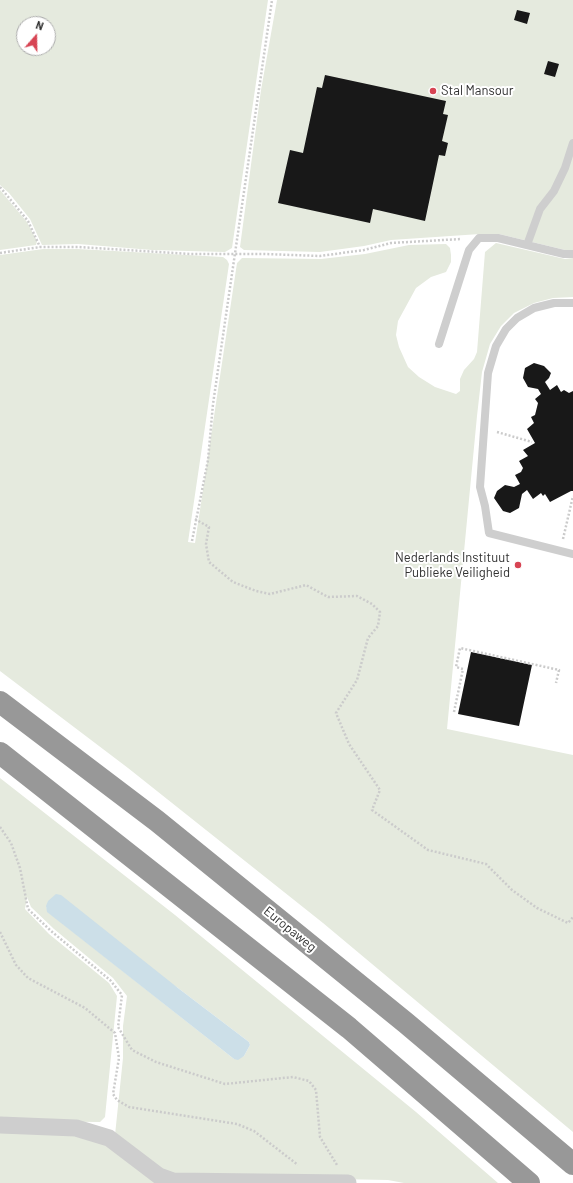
<!DOCTYPE html>
<html>
<head>
<meta charset="utf-8">
<style>
	body { margin:0 }
	#map { position:relative; width:573px; height:1183px; overflow:hidden; background:#fff; font-family:Barlow,sans-serif }
	canvas { display:block }
	.north { position:absolute; left:16px; top:16px; width:40px; height:40px; box-sizing:border-box; background:#fff; border:1px solid #adadad; border-radius:50%; rotate:20deg; font-size:11px; font-weight:700; line-height:16px; text-align:center; color:#313131 }
	.north::after { content:''; display:block; margin:auto; width:14px; height:18px; background:#d74453; clip-path:polygon(50% 0,100% 100%,50% 72%,0 100%) }
</style>
</head>
<body>
<div id="map">
<canvas width="573" height="1183"></canvas>
<div class="north">N</div>
</div>
<script>
const context = document.querySelector('canvas').getContext('2d');
context.lineJoin = 'round';
function paint(path, color) {
  context.fillStyle = color;
  context.fill(path, 'evenodd');
}
function toPath(rows) {
  const path = new Path2D();
  for (const r of rows) {
    path.moveTo(r[0], r[1]);
    for (let i = 2; i < r.length; i += 2) path.lineTo(r[i], r[i + 1]);
  }
  return path;
}
function strokePath(path, color, width, dash) {
  context.strokeStyle = color;
  context.lineWidth = width;
  context.lineCap = dash ? 'butt' : 'round';
  context.setLineDash(dash || []);
  context.stroke(path);
}
function drawText(font, color, halo, rows, align = 'center') {
  context.font = font + ' Barlow,sans-serif';
  context.lineWidth = 4;
  context.setLineDash([]);
  context.textBaseline = 'middle';
  context.strokeStyle = halo;
  context.fillStyle = color;
  for (const [text, x, y, turn = 0] of rows) {
    context.save();
    context.translate(x, y);
    context.rotate((+turn || 0) * Math.PI / 180);
    context.textAlign = isNaN(turn) ? turn : align;
    if (halo) context.strokeText(text, 0, 0);
    context.fillText(text, 0, 0);
    context.restore();
  }
}
const green = toPath([
	[0,0,268,0,232,248,225,252,152,250,78,244,42,245,30,219,9,193,0,185],
	[24,24,48,24,48,48,24,48],
	[277,0,573,0,573,250,565,250,499,234,480,234,391,240,364,246,320,252,244,250,240,247,261,90],
	[0,190,27,222,37,241,36,245,0,250],
	[496,243,565,259,573,258,573,297,553,298,534,303,514,313,501,326,490,344,482,372,477,416,447,729,573,755,573,1132,323,923,128,768,0,671,0,255,43,249,78,249,223,257,227,260,229,264,188,542,195,543,237,263,242,258,321,259,365,254,409,245,446,244,450,248,451,255,451,262,446,272,431,277,416,288,398,321,396,335,399,347,408,367,419,377,435,387,456,394,460,391,460,379,464,370,474,359,477,352,485,252],
	[0,778,175,915,416,1112,498,1183,404,1183,388,1180,175,1176,161,1171,115,1135,123,1058,123,1026,127,996,113,978,54,929,31,907,27,897,25,909,49,934,109,983,117,996,105,1117,100,1122,0,1121],
	[46,906,178,988,249,1042,250,1045,244,1056,234,1059,48,912],
	[0,1130,77,1133,107,1143,164,1183,0,1183]
]);
const water = toPath([
	[56,894,61,895,178,988,249,1042,250,1045,244,1056,238,1060,234,1059,47,912,46,906,48,901]
]);
const building = toPath([
	[517,10,530,13,527,24,514,20],
	[548,61,559,64,555,77,544,74],
	[325,75,446,101,443,114,448,115,442,141,448,143,445,156,439,155,425,221,373,209,370,223,278,203,290,150,303,153,317,87,322,88],
	[534,363,544,366,551,373,549,378,545,382,550,390,557,385,561,392,564,390,569,393,573,391,573,491,571,491,550,502,545,494,543,496,541,493,533,499,527,490,522,494,519,508,510,513,503,511,494,498,497,491,505,485,514,487,520,484,515,475,521,472,523,468,519,461,528,456,523,450,535,443,527,429,534,423,531,417,535,415,538,403,535,399,541,394,538,389,528,387,523,378,525,368],
	[471,652,532,665,519,726,458,714]
]);
const path = toPath([
	[0,187,28,221,40,247],
	[0,253,40,247,78,247,191,254,265,254,320,256,364,250,391,243,461,239],
	[497,432,532,442],
	[195,519,209,527,206,544,209,562,233,582,256,591,270,594,306,585,328,597,357,596,372,604,380,612,378,626,368,638,357,680,336,713,349,744,380,790,372,810,428,850,486,864,512,890,537,908,568,923,573,917],
	[563,539,573,496],
	[192,541,208,460,213,404,272,0],
	[454,712,463,669,456,667,460,648,559,670,556,683],
	[0,827,11,843,20,868,28,909,51,931,110,980,122,995,118,1027,132,1050,156,1062,225,1084,293,1077,309,1081,316,1090,320,1137,337,1165],
	[0,932,16,965,28,978,85,1008,115,1033,119,1058,113,1094,117,1100,129,1107,237,1124,254,1131,298,1165]
]);
const service = toPath([
	[527,245,540,209,554,191,565,168,573,143],
	[573,303,554,303,534,308,517,318,506,329,496,346,488,373,480,487,485,506,489,533,573,554],
	[439,344,469,250,479,238,498,238,564,254,573,254]
]);
const minor = toPath([
	[0,1125,76,1128,109,1138,159,1176,173,1181,348,1183]
]);
const motorway = toPath([
	[0,702,157,821,406,1023,573,1164],
	[0,753,349,1028,529,1183]
]);
const markers = [
	[433,91,4,"#d74453"],
	[518,565,4,"#d74453"]
];
const poiNames = [
	["Stal Mansour",441,91],
	["Nederlands Instituut",510,558,"right"],
	["Publieke Veiligheid",510,573,"right"]
];
const streetNames = [
	["Europaweg",290,929,39]
];
paint(green, '#e5eade');
paint(water, '#ccdfe8');
paint(building, '#181818');
strokePath(path, '#cbcbcb', 2.5, [2, 2]);
strokePath(service, '#cecece', 8);
strokePath(minor, '#cecece', 17);
strokePath(motorway, '#989898', 22);
for (const [x, y, r, color] of markers) {
  const dot = new Path2D();
  dot.arc(x, y, r, 0, 2 * Math.PI);
  context.fillStyle = color;
  context.fill(dot);
  strokePath(dot, '#fff', 1.5);
}
drawText('13px', '#313131', '#fff', poiNames, 'left');
drawText('13px', '#313131', '#fff', streetNames);
</script>
</body>
</html>
